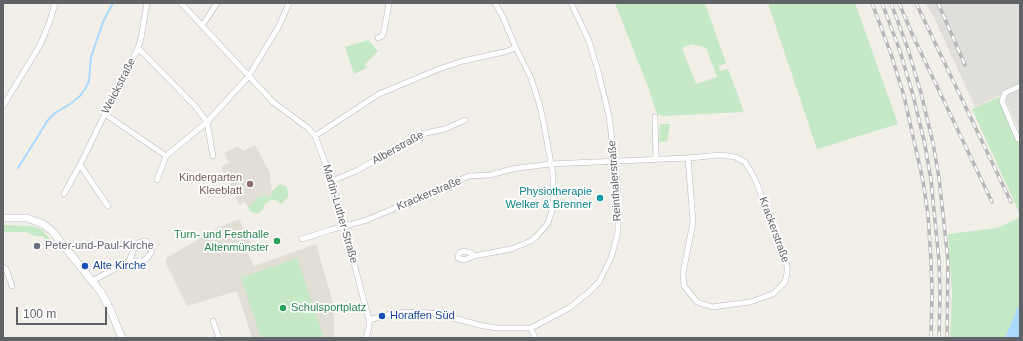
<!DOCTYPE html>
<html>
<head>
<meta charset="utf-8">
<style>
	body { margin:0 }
	#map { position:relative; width:1023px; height:341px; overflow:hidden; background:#f1efe8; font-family:Helvetica,sans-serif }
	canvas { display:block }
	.frame { position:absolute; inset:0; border:4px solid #5f6368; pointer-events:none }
	.scale { position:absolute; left:16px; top:307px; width:91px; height:18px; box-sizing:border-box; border:2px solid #5f6368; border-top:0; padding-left:5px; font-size:12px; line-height:14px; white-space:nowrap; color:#5f6368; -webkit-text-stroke:3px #fff; paint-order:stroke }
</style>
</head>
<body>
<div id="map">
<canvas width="1023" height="341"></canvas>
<div class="frame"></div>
<div class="scale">100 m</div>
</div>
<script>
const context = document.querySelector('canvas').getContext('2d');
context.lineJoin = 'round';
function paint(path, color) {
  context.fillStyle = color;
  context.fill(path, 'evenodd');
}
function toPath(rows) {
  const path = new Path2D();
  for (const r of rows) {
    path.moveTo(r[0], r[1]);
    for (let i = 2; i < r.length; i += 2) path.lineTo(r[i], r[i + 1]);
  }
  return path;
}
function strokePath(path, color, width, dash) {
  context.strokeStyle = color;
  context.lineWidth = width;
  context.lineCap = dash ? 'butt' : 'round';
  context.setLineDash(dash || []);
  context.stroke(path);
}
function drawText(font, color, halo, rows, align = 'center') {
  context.font = font + ' Helvetica,sans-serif';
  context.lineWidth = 3.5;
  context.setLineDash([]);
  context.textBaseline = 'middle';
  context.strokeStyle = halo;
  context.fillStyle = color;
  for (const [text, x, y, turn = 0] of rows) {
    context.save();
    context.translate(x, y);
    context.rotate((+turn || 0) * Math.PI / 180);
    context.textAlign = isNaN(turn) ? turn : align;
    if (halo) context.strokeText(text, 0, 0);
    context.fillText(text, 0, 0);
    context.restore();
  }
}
const industrial = toPath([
	[925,3,1020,3,1020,132,1003,94,975,107,933,15]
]);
const education = toPath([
	[255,145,270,173,272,195,267,198,265,195,255,199,256,201,248,207,245,202,239,205,221,167,229,163,224,153,238,146,243,151],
	[239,219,251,244,245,247,254,266,316,244,334,306,334,338,252,338,237,291,187,306,166,263,166,258,220,227]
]);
const green = toPath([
	[615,3,705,3,726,63,719,66,720,71,728,69,744,112,663,116,657,114,648,87],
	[691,44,706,48,717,77,696,84,682,48],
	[768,3,855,3,898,124,817,149],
	[368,40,378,51,365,64,366,68,354,74,345,47],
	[999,97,1020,145,1020,214,972,109],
	[660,124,670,124,667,141,659,142],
	[280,184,287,187,288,193,288,197,281,204,275,200,270,200,264,205,263,209,259,213,253,213,250,211,248,207,251,205,251,203,256,201,255,199,265,195,267,198,272,195,272,191],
	[1020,217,1020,304,1016,311,1005,338,950,338,952,294,948,234,998,228],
	[3,225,32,226,41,229,54,243,51,244,42,236,35,236,26,232,3,232],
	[297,258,324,338,261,338,241,278]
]);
const water = toPath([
	[1020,304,1020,338,1005,338,1016,311]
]);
const stream = toPath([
	[18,168,48,120,55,113,70,104,80,96,85,89,89,81,91,57,103,22,113,3]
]);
const street = toPath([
	[181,3,273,102,308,128,315,136,332,181,369,320,369,327,366,338],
	[202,26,217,3],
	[378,38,382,36,384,31,389,3],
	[138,48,195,106,207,122,213,156],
	[3,106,40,45,50,21,55,3],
	[105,114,166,156],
	[655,117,656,159],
	[315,136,379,94,439,69,463,61,504,52,516,48],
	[1018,139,1002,101,1005,93,1020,86],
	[80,165,108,206],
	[157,180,166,156,207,122,248,77,279,26,289,3],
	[332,181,358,170,421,134,445,129,465,120],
	[64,194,80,165,119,85,138,48,141,38,147,3],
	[302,239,330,230,367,220,469,176,490,175,512,169,550,164,688,158,721,155,735,157,745,162,755,179,784,254,787,266,787,273,785,282,773,294,750,302,712,307,697,302,684,286,683,273,693,222,688,158],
	[464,251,471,253,474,256,464,260,460,259,458,258,459,253,464,251],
	[474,256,511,249,531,241,537,236,548,223,553,207,553,175,545,130,540,106,531,78,516,48,503,17,495,3],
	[3,267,6,269,12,286],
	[92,281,129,261,143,261,147,258,151,253,152,247,150,244,145,241,138,243,133,251,129,261],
	[369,320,394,313,418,312,439,314,479,325,496,328,531,328,569,308,589,292,599,282,611,258,618,232,618,195,616,173,609,116,598,71,589,41,571,3],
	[213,321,219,338],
	[531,328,535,338]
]);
const secondary = toPath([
	[3,218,27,218,43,224,52,231,101,292,110,309,122,338]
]);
const rail = toPath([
	[872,3,891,54,904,96,923,181,928,215,931,261,932,292,931,338],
	[882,3,900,51,913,95,925,145,931,180,939,261,940,293,939,338],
	[891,3,908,49,921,93,933,143,939,178,948,260,947,338],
	[899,3,913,36,992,202],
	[916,3,1011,202],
	[938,3,965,65]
]);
const markers = [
	[250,184,4,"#8d6e63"],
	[600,198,4,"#0f9aa8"],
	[277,241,4,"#2e9e5b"],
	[37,246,4,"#6b7280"],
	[85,266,4,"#1a4fb4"],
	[283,308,4,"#2e9e5b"],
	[382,316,4,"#1a4fb4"]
];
const streetNames = [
	["Weickstraße",119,86,-63],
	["Alberstraße",398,148,-29],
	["Reinthalerstraße",615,181,-94],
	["Krackerstraße",429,194,-23],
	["Martin-Luther-Straße",340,214,74],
	["Krackerstraße",774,230,70]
];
const educationNames = [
	["Kindergarten",242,178],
	["Kleeblatt",242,191]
];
const cultureNames = [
	["Physiotherapie",592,192],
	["Welker & Brenner",592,205]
];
const leisureNames = [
	["Turn- und Festhalle",269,235],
	["Altenmünster",269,248],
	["Schulsportplatz",291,308,"left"]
];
const worshipNames = [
	["Peter-und-Paul-Kirche",45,246]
];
const transitNames = [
	["Alte Kirche",93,266],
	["Horaffen Süd",390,316]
];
paint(industrial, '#e0deda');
paint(education, '#e1ded6');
paint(green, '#c5e8c5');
paint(water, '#aadaff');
strokePath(stream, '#aadaff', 2);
strokePath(street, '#b5b8bc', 6);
strokePath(secondary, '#b6babf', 8);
strokePath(street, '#fff', 5);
strokePath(secondary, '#fff', 7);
strokePath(rail, '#b6b7b8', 3.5);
strokePath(rail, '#fff', 2, [6]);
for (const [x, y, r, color] of markers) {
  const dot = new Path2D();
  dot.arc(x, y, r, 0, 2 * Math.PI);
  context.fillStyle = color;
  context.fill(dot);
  strokePath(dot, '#fff', 1.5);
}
drawText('11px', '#5f6368', '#fff', streetNames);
drawText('11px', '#785e54', '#fff', educationNames, 'right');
drawText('11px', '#0d838f', '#fff', cultureNames, 'right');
drawText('11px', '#27864d', '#fff', leisureNames, 'right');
drawText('11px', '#5b616d', '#fff', worshipNames, 'left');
drawText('11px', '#164399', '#fff', transitNames, 'left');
</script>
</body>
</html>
